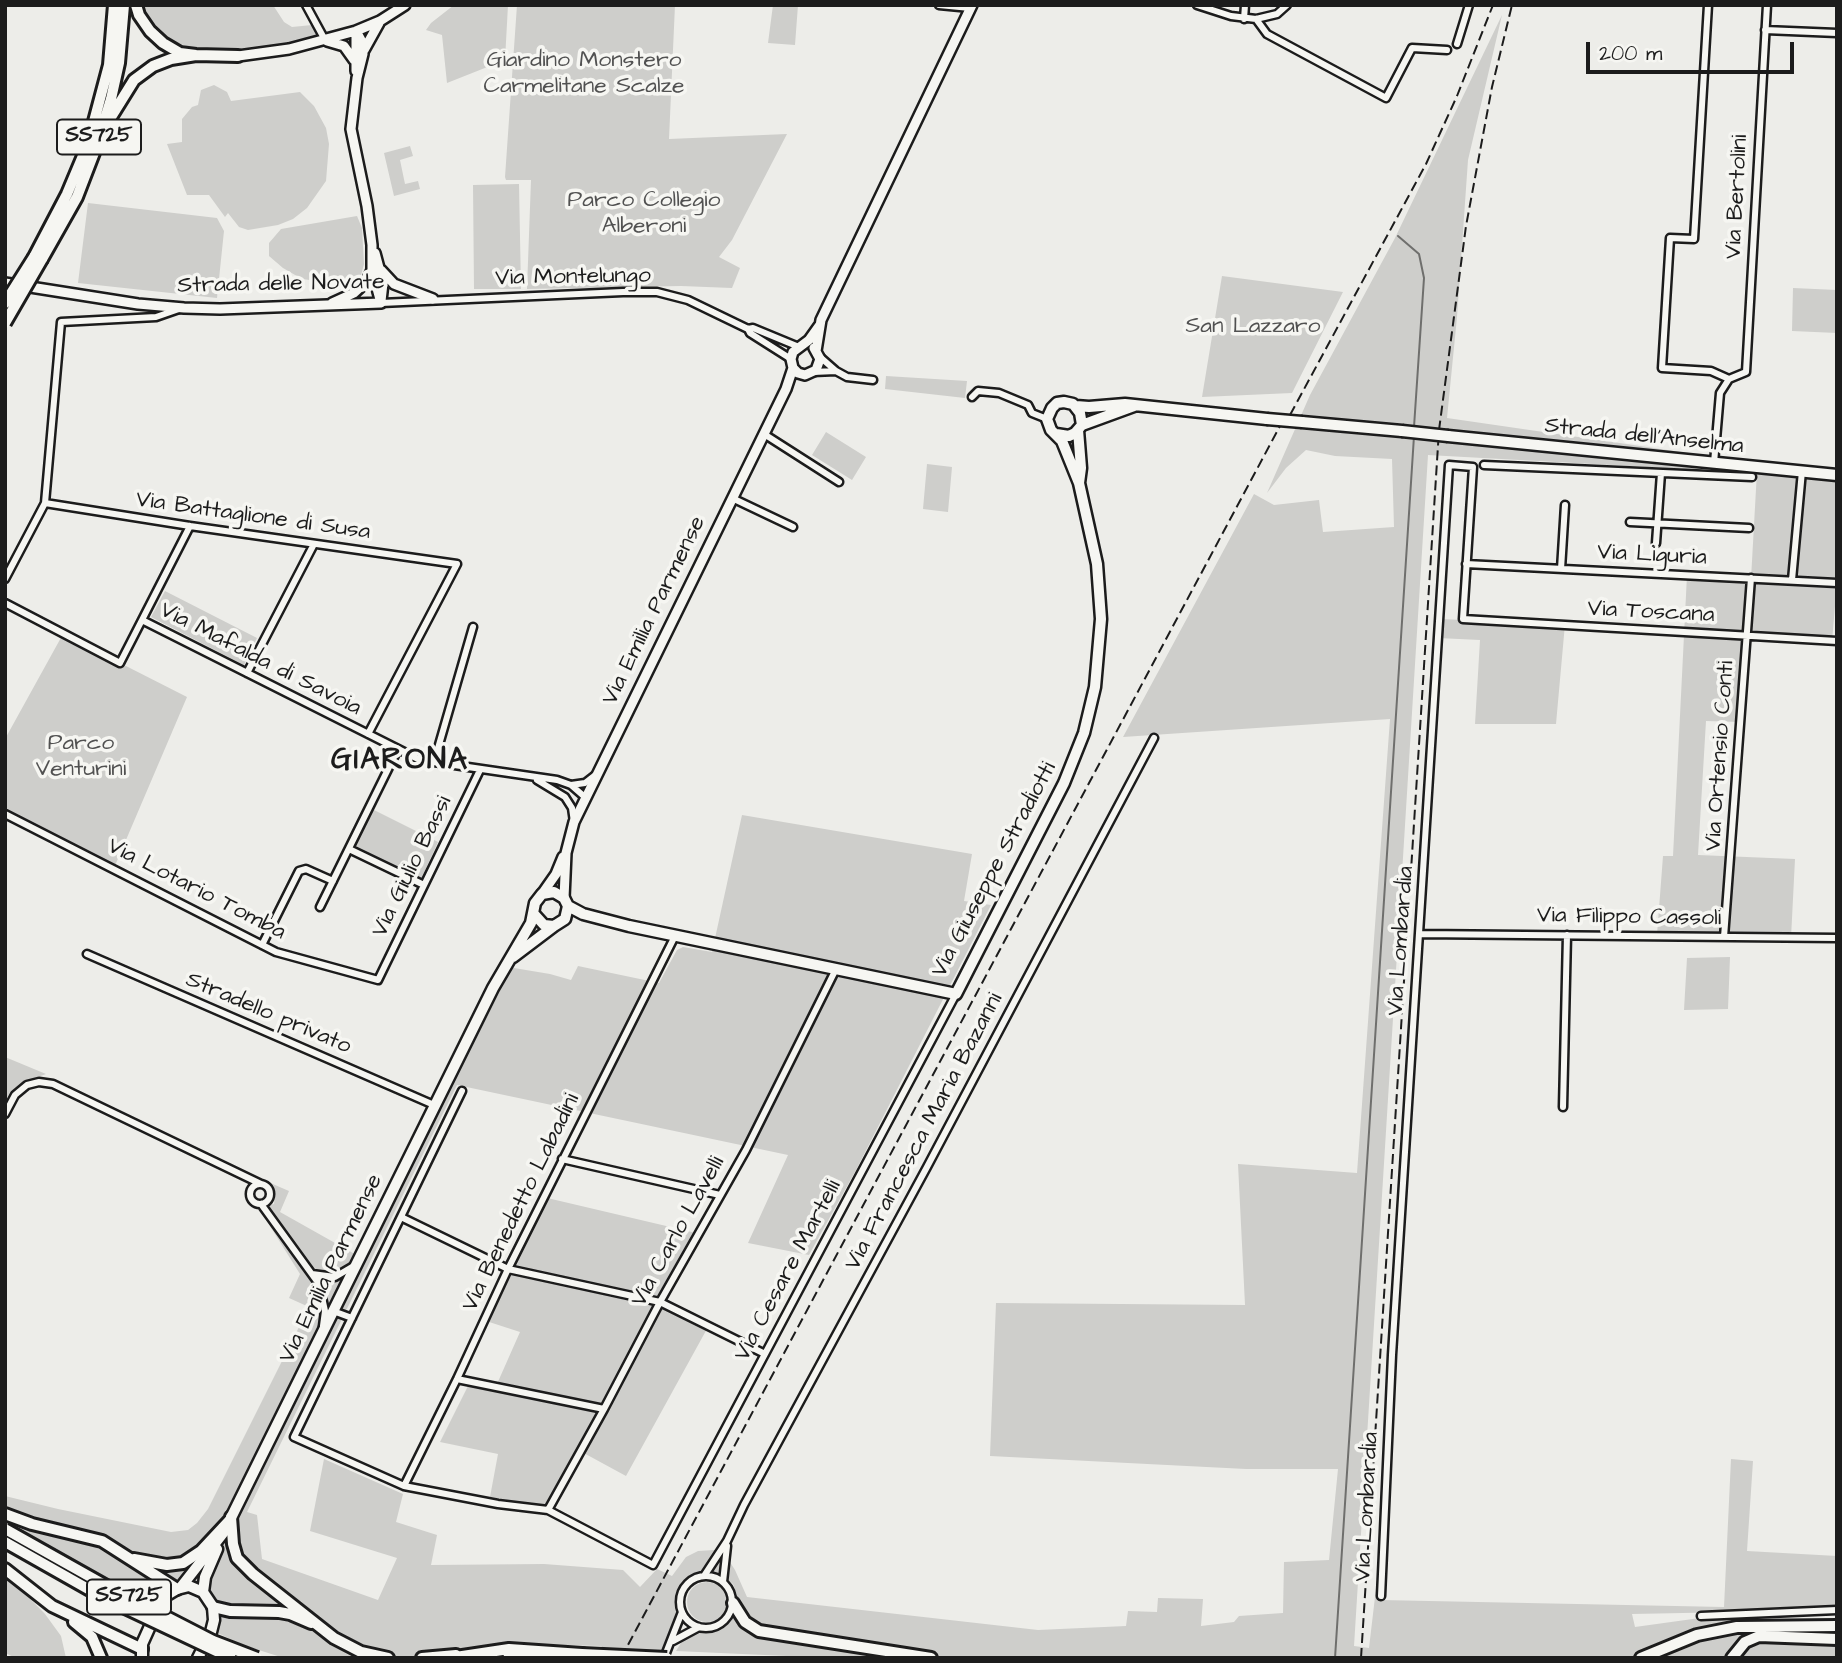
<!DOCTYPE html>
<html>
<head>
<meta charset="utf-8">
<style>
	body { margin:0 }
	#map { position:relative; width:1842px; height:1663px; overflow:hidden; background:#edede9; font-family:"Architects Daughter",sans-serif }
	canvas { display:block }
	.frame { position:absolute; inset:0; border:7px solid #1c1c1c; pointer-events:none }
	.scale { position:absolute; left:1586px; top:42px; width:208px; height:32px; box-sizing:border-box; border:4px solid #1c1c1c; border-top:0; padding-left:9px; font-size:21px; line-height:24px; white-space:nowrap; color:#1c1c1c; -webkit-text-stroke:5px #f6f6f2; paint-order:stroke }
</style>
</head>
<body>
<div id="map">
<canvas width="1842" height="1663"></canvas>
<div class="frame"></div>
<div class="scale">200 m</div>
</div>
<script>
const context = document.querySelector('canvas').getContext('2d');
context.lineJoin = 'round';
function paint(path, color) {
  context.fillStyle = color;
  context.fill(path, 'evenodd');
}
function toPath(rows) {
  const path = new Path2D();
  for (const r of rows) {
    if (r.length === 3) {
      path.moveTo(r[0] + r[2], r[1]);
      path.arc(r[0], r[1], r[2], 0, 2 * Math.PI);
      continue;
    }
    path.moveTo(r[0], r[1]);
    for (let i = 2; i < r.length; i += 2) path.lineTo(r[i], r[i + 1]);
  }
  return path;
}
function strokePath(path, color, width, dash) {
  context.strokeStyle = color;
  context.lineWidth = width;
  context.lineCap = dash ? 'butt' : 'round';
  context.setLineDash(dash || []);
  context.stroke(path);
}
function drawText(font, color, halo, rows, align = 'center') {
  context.font = font + ' "Architects Daughter",sans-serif';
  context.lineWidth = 7;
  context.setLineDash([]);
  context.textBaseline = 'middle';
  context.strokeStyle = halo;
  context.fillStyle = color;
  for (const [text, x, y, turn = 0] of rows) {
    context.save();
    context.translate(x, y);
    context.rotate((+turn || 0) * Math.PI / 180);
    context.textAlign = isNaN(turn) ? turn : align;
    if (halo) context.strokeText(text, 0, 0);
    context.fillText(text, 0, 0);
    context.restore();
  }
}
const green = toPath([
	[141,5,273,5,284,22,292,27,312,25,317,35,316,38,243,50,191,48,166,38,152,25],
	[454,5,508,5,505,60,447,83,442,35,426,30,431,23],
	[517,5,675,5,669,139,787,134,732,240,719,257,740,268,732,288,681,286,527,289,531,180,506,180,505,177],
	[773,5,798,5,795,45,768,43],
	[1502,15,1468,160,1457,317,1447,418,1702,455,1702,470,1428,455,1354,1646,1369,1648,1383,1529,1380,1600,1724,1607,1731,1459,1753,1461,1747,1551,1837,1556,1837,1610,1632,1614,1635,1627,1700,1618,1755,1617,1755,1623,1681,1636,1631,1658,831,1658,676,1651,684,1638,693,1633,712,1633,725,1627,737,1609,738,1598,733,1584,720,1574,705,1571,688,1577,677,1590,675,1603,677,1613,670,1658,594,1658,602,1646,512,1644,418,1658,284,1658,243,1645,205,1627,210,1617,208,1606,200,1596,191,1592,180,1592,169,1600,165,1607,28,1540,5,1523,5,1496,58,1509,171,1532,188,1530,197,1523,208,1509,309,1307,289,1298,300,1274,258,1207,274,1204,275,1194,268,1182,289,1191,280,1212,360,1257,508,967,550,974,571,980,578,966,659,983,677,950,683,947,712,952,742,815,972,854,964,901,991,905,856,1170,809,1255,748,1243,788,1155,457,1085,247,1512,257,1515,262,1559,378,1600,397,1558,310,1531,324,1459,403,1494,396,1522,437,1535,431,1565,544,1564,623,1570,640,1587,657,1569,672,1576,686,1557,698,1551,714,1550,726,1556,735,1570,747,1597,1038,1630,1126,1626,1128,1611,1157,1612,1158,1598,1203,1599,1201,1626,1234,1622,1239,1616,1283,1613,1284,1562,1329,1560,1338,1469,1246,1469,990,1456,996,1303,1245,1305,1238,1164,1357,1173,1390,719,1123,737,1254,494,1274,505,1319,500,1323,532,1394,527,1392,459,1335,456,1306,450,1286,468,1267,493,1310,395,1395,238],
	[214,85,227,92,231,101,300,92,314,106,326,128,329,144,326,181,307,208,293,219,278,225,248,230,239,227,228,213,225,217,209,195,187,195,167,144,182,142,182,119,192,107,198,105,201,90],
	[410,146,413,156,400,160,405,184,418,181,420,189,394,196,384,153],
	[519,184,521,289,474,289,473,185],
	[88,203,217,218,224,231,217,298,78,283],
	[357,216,362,228,364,264,360,279,346,285,302,279,283,268,269,256,269,243,281,229],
	[1222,276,1343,292,1292,393,1202,397],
	[1793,288,1837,290,1837,333,1792,331],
	[886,376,967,381,965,398,885,389],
	[826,432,866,457,852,480,812,455],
	[927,464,952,467,948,512,923,509],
	[1757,471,1837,479,1837,583,1832,641,1747,637,1741,722,1706,721,1698,855,1795,859,1791,938,1657,935,1663,856,1673,856,1687,575,1751,579],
	[165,591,257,638,244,665,151,617],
	[1439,619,1565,624,1556,724,1475,724,1480,640,1438,638],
	[63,634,187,697,114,868,5,814,5,739],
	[372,809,438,842,421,879,351,845],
	[1730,957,1728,1009,1684,1010,1687,958],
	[5,1057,46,1074,21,1083,11,1091,5,1101],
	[543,1197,696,1233,659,1303,708,1327,626,1476,580,1451,550,1508,490,1497,498,1454,440,1442,468,1386,506,1393,497,1384,520,1332,483,1320],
	[5,1573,45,1614,61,1636,66,1658,16,1658,5,1653],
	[707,1602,20],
	[1748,1630,1837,1630,1837,1635,1768,1632,1729,1658,1650,1658,1693,1640],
	[1757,1640,1837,1642,1837,1658,1737,1658,1744,1648]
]);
const stream = toPath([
	[1398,236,1419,254,1424,278,1414,427],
	[1335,1658,1414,436]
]);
const street = toPath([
	[306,5,325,40],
	[939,5,970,8],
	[1197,5,1231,16,1256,19,1277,14,1287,5],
	[1708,5,1694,239,1670,238,1662,368,1711,371,1729,379,1720,393,1714,463],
	[1244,19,1245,5],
	[1256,19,1267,34,1386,98,1412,48,1447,50],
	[1765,30,1837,33],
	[1457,44,1469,5],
	[381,303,623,292,657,292,688,300,748,329,753,328,799,347],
	[748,329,750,333,791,359],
	[820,357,836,371,847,377,873,380],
	[813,372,836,371],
	[1729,379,1746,372,1767,5],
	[972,397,978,391,999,393,1028,405,1032,413,1047,419],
	[764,434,839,482],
	[1484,465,1752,477],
	[732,498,793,527],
	[45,503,190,526,457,564,368,734],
	[1630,522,1749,528],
	[1656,543,1661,473],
	[1466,564,1837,583],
	[1561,569,1565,505],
	[5,579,45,503,61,322,156,317,179,309],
	[1792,580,1802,471],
	[5,603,120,663,142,620,420,760,557,780,571,785,586,798],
	[142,620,190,526],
	[247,673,314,544],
	[434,762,473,627],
	[537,780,565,797,572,808,574,822],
	[571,785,585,783,594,776],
	[5,814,276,952,378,980,480,770],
	[349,849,424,885],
	[320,907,398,749],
	[1420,934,1837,938],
	[1724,937,1751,578],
	[262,945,299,871,306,869,333,881],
	[87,954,434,1105],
	[462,1091,294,1437,404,1486,498,1504,548,1510,653,1565,956,994],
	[1563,1107,1567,935],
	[5,1114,15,1095,27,1085,39,1082,53,1084,261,1184],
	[562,1159,720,1195],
	[260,1194,10],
	[261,1204,319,1284,325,1311,323,1326],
	[401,1217,508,1269,660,1302,765,1354],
	[312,1274,335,1277,352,1267],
	[333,1311,352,1318],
	[457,1379,604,1409],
	[404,1486,457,1379,508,1269,675,936],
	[548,1510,604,1409,660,1302,746,1150,836,969],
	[706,1602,26],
	[704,1576,727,1541,744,1505,927,1167,1154,738],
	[723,1582,727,1546],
	[1381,1596,1392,1355,1449,465,1473,467,1463,619,1837,641],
	[1701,1616,1837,1610],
	[673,1641,699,1627],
	[664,1658,682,1612]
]);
const secondary = toPath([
	[356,31,362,42,363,54,357,78,351,129,367,206,372,245,372,270,381,303],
	[356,31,356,71],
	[327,41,344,46,354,60],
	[364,50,379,23],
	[238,56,289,49,356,31,380,21,405,5],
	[375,253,383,283,381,301],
	[381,270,394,284,433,299],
	[5,283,138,304,184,308,220,309,381,303],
	[332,303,354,293,367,281,372,270],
	[816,351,821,320,972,5],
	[793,368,798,373,805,375,816,370,820,359,814,348],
	[542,894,556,874,563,857],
	[564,898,566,853,574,822,786,389,793,368,791,359,793,352,809,340,819,326]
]);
const primary = toPath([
	[1076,406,1089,407,1125,404,1267,419],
	[1302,422,1402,431],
	[1082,425,1134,406],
	[1078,430,1081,468,1079,483],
	[1448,436,1837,475],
	[568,906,583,914,629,926,956,994,1064,783,1084,733,1095,687,1101,619,1097,564,1079,483,1062,441,1051,430,1047,419,1052,408,1057,403,1064,402,1073,404,1080,413,1082,425,1075,433,1069,436,1056,434],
	[513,957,554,926],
	[181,1587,224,1532,493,988,531,923,535,903,542,894,554,892,564,898,568,906,565,919,554,926,544,925,534,914],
	[203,1592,205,1577,217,1549],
	[142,1658,142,1644,160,1604,167,1595,177,1589,189,1586,203,1592,213,1607,214,1620,211,1632,198,1658]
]);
const highway = toPath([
	[136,5,139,15,150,31,163,43,180,53,196,55,238,56],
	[111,117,134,80,153,66,171,59,196,55],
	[34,257,67,194,88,144,109,65,114,5],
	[42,259,77,197,97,145,111,99,119,63,124,5],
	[5,1514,32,1524,102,1541,177,1589],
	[231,1517,233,1544,237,1558,253,1574,334,1638,361,1652,388,1658],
	[134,1559,167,1565,183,1563,201,1551,229,1521],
	[5,1569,52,1606,142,1649],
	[733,1603,745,1622,759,1631,931,1658],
	[213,1607,230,1611,279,1612,290,1614,311,1623],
	[74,1622,92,1637,101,1658],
	[422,1658,456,1655],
	[449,1658,509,1649,582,1654],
	[508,1658,532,1656],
	[1641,1658,1697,1635,1737,1627,1837,1626],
	[1732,1658,1745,1642,1759,1636,1837,1639]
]);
const rail = toPath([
	[1290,415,1426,164,1457,96,1493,5],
	[621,1658,1280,426],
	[1361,1658,1439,430,1466,226,1492,87,1512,5]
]);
const primaryBridge = toPath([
	[1267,419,1302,422],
	[1402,431,1448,436]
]);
const highwayBridge = toPath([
	[5,303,34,257],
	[5,323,42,259],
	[5,1529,110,1588,213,1641,257,1658],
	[5,1542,104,1598,231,1658],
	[582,1654,667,1658]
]);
const shields = [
	[99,137,84],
	[129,1597,84]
];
const shieldNames = [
	["SS725",99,137],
	["SS725",129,1597]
];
const parkNames = [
	["Giardino Monstero",584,61],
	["Carmelitane Scalze",584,87],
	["Parco Collegio",644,201],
	["Alberoni",644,227],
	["San Lazzaro",1253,327],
	["Parco",81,744],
	["Venturini",81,770]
];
const streetNames = [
	["Via Bertolini",1738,197,-87],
	["Via Montelungo",573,278,-1],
	["Strada delle Novate",281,285,-1],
	["Strada dell'Anselma",1644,437,6],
	["Via Battaglione di Susa",253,517,8],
	["Via Liguria",1652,556,3],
	["Via Emilia Parmense",655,611,-64],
	["Via Toscana",1651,613,3],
	["Via Mafalda di Savoia",260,660,27],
	["Via Ortensio Conti",1721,756,-86],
	["Via Giulio Bassi",413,867,-64],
	["Via Giuseppe Stradiotti",995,870,-62],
	["Via Lotario Tomba",196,890,27],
	["Via Filippo Cassoli",1629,918,1],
	["Via Lombardia",1402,941,-86],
	["Stradello privato",268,1014,23],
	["Via Francesca Maria Bazanni",925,1132,-62],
	["Via Benedetto Labadini",522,1203,-64],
	["Via Carlo Lavelli",679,1232,-61],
	["Via Emilia Parmense",332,1269,-64],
	["Via Cesare Martelli",789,1271,-62],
	["Via Lombardia",1368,1507,-87]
];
const districtNames = [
	["GIARONA",400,762]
];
paint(green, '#cececb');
strokePath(stream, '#6f6f6d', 2);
strokePath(street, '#1c1c1c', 11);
strokePath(secondary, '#1c1c1c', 14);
strokePath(primary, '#1c1c1c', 15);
strokePath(highway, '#1c1c1c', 16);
strokePath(street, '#f6f6f2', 6);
strokePath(secondary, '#f6f6f2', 9);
strokePath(primary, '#f6f6f2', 10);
strokePath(highway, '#f6f6f2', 10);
strokePath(rail, '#1c1c1c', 2, [10, 5]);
strokePath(primaryBridge, '#1c1c1c', 15, []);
strokePath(highwayBridge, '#1c1c1c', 16, []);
strokePath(primaryBridge, '#f6f6f2', 10);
strokePath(highwayBridge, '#f6f6f2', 10);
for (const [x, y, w] of shields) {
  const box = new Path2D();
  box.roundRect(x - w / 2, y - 17.5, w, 35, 5);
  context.fillStyle = '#f6f6f2';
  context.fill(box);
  strokePath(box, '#1c1c1c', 2);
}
drawText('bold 21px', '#1c1c1c', null, shieldNames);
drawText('23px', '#515151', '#f6f6f2', parkNames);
drawText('23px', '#1c1c1c', '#f6f6f2', streetNames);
context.letterSpacing = '2px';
drawText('bold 30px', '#1c1c1c', '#f6f6f2', districtNames);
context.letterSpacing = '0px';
</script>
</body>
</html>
